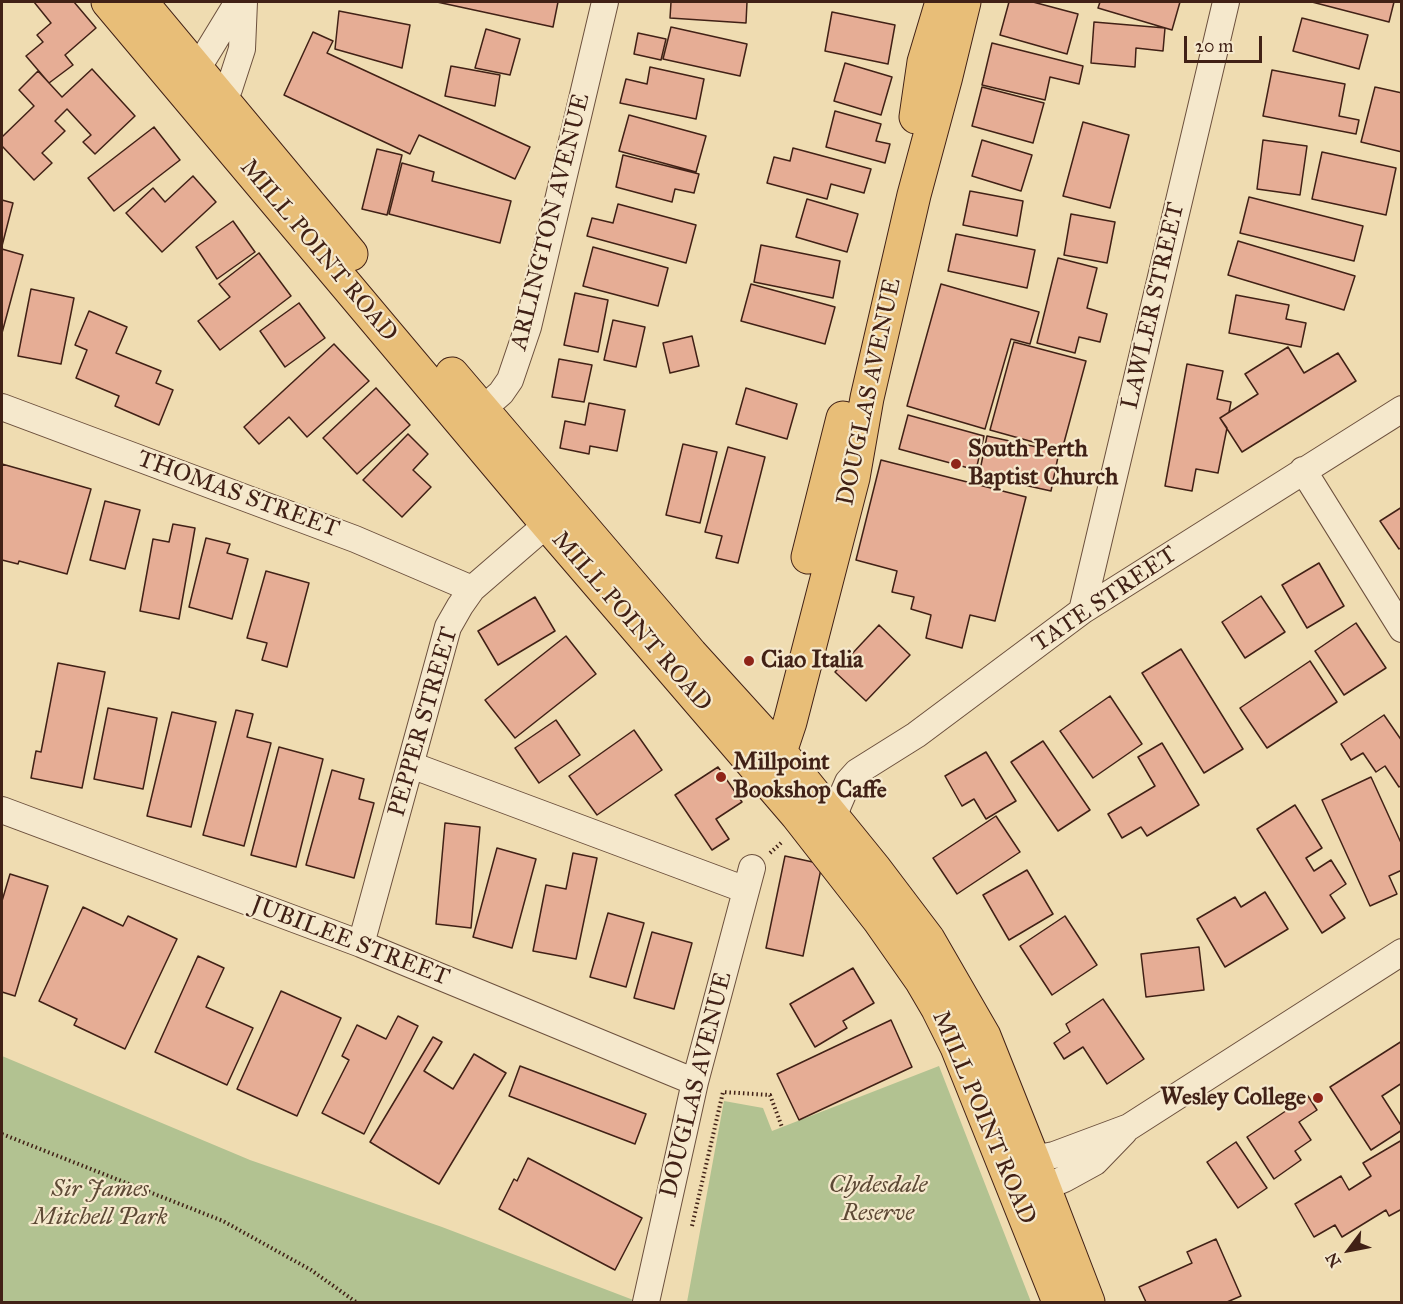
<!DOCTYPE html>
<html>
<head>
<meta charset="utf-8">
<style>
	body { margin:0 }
	#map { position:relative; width:1403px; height:1304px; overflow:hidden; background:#efdcb1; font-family:"IM FELL Great Primer",serif }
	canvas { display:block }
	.frame { position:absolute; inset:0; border:3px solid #412116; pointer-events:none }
	.north { position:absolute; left:1319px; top:1220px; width:60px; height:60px; -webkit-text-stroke:4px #f5e8cc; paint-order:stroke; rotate:238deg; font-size:16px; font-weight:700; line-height:24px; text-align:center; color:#412116 }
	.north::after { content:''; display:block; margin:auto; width:21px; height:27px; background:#412116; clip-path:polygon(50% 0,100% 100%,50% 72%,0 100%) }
	.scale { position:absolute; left:1184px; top:36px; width:78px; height:27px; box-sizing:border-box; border:3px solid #412116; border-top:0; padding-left:8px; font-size:18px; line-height:21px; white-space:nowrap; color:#412116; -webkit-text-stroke:4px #f5e8cc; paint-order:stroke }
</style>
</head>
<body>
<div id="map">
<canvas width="1403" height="1304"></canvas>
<div class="frame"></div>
<div class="north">N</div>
<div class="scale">20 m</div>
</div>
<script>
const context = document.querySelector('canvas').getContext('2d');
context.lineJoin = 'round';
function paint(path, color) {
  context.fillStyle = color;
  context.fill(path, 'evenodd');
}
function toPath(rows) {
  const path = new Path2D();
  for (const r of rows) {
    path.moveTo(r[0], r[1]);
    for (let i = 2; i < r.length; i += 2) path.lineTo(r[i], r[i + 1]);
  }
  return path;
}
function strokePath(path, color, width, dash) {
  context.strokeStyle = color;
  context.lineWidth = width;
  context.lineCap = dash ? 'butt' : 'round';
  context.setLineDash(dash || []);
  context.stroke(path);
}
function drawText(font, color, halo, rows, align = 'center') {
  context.font = font + ' "IM FELL Great Primer",serif';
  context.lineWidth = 4.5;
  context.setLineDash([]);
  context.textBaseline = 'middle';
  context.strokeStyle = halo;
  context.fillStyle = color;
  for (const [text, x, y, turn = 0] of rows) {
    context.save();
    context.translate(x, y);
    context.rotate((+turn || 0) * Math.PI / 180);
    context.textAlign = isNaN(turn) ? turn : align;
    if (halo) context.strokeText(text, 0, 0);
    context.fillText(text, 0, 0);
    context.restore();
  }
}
const green = toPath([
	[2,1056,250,1160,442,1227,636,1301,636,1302,2,1302],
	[939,1066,1031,1302,687,1302,724,1101,763,1108,772,1131]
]);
const building = toPath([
	[34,2,74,2,96,28,65,55,73,65,49,83,26,56,43,42,37,35,51,23,34,2],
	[437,2,558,2,553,27,437,2],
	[671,2,747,2,746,23,670,18,671,2],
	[1009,2,1033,2,1078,14,1067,54,1000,35,1009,2],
	[1100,2,1180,2,1172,30,1098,8,1100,2],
	[1312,2,1394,2,1389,22,1312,2],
	[339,11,410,25,402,68,335,49,339,11],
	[832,12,895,25,888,64,825,51,832,12],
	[1302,18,1368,35,1359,69,1293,51,1302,18],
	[1094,22,1165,28,1163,51,1136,48,1135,67,1091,63,1094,22],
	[671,27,747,44,740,76,663,59,671,27],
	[486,29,520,39,510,75,475,68,486,29],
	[313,32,333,41,327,53,530,147,515,179,419,135,410,154,284,95,313,32],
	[638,33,666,39,661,60,634,54,638,33],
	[992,43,1083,66,1079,84,1050,77,1045,100,982,85,992,43],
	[845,63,892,77,881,115,834,101,845,63],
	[451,66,500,75,495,106,445,96,451,66],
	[650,67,704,79,696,119,620,103,626,79,647,84,650,67],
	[92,69,135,116,95,154,83,142,91,135,67,109,55,121,65,131,42,153,52,163,34,180,2,146,2,137,34,106,19,90,38,71,62,97,92,69],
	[1272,70,1345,84,1339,116,1359,120,1356,134,1263,116,1272,70],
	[982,87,1044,103,1033,143,972,126,982,87],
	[1375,87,1402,93,1402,152,1361,142,1375,87],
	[835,111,881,124,876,141,890,144,885,163,826,147,835,111],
	[629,115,706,136,696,172,619,151,629,115],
	[1083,122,1129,135,1110,208,1063,196,1083,122],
	[154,127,180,160,114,211,88,178,154,127],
	[982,140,1032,155,1021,191,972,176,982,140],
	[1263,140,1307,146,1300,195,1257,189,1263,140],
	[793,148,871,169,864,193,831,184,827,199,767,183,774,157,790,161,793,148],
	[377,149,402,155,387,215,362,209,377,149],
	[1322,152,1396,168,1386,215,1312,199,1322,152],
	[623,155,699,174,694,193,675,189,672,202,616,187,623,155],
	[402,163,434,172,432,181,511,201,500,243,389,214,402,163],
	[193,176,216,202,162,252,126,213,153,188,165,202,193,176],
	[970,191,1023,201,1017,236,963,225,970,191],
	[1249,197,1363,226,1354,261,1240,233,1249,197],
	[807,199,858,214,847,252,796,237,807,199],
	[2,200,13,203,2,246,2,200],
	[618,204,696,225,686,263,587,236,592,218,613,223,618,204],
	[1071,214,1115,222,1107,263,1064,255,1071,214],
	[233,221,255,252,217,279,196,247,233,221],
	[956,234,1035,250,1027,288,948,271,956,234],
	[1238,241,1355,276,1344,310,1228,275,1238,241],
	[761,245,840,261,833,298,754,282,761,245],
	[593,247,668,268,658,306,583,286,593,247],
	[2,249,23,255,2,333,2,249],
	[259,253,291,296,220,350,198,321,230,297,219,284,259,253],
	[1058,258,1097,268,1087,308,1107,314,1100,342,1079,337,1075,353,1037,343,1058,258],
	[751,284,835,307,825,344,741,321,751,284],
	[941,284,1039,312,1030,344,1011,339,985,429,907,406,941,284],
	[31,289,74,298,61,364,18,356,31,289],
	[575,293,608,300,598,352,564,345,575,293],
	[1236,295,1289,305,1286,319,1306,323,1301,347,1229,333,1236,295],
	[299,303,325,338,285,367,260,331,299,303],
	[89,311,127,327,116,353,161,371,156,383,173,390,159,425,115,406,119,396,76,378,87,350,75,345,89,311],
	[613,320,645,327,636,367,604,360,613,320],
	[692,336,699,366,670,373,663,343,692,336],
	[1014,342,1086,361,1062,450,990,430,1014,342],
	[334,344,369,381,307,437,289,417,259,444,244,427,334,344],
	[1288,347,1304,373,1338,353,1356,381,1242,452,1220,418,1258,394,1245,374,1288,347],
	[559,359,592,365,584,402,552,397,559,359],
	[1187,364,1223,371,1217,399,1231,402,1229,412,1220,418,1227,428,1218,473,1196,469,1192,491,1165,486,1187,364],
	[376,388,410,425,357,474,323,438,376,388],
	[746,388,797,404,787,439,736,424,746,388],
	[589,403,625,410,617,451,590,446,589,454,560,448,565,421,585,425,589,403],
	[908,415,984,436,976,470,899,449,908,415],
	[408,434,428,454,413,470,431,487,402,517,363,480,408,434],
	[987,436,1059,452,1051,491,979,475,987,436],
	[683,444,717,452,700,523,666,515,683,444],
	[728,447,765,457,738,563,716,558,722,536,705,532,728,447],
	[881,460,1026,497,995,621,970,615,962,648,926,638,931,615,911,609,914,597,892,592,897,571,856,560,881,460],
	[2,464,91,489,67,574,19,561,18,564,2,560,2,464],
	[105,501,140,510,125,569,90,560,105,501],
	[1402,507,1402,547,1399,549,1380,521,1402,507],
	[173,524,195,528,179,619,140,611,153,539,169,542,173,524],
	[206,538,230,544,227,553,248,559,232,619,189,607,206,538],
	[1319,563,1344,606,1307,628,1282,585,1319,563],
	[266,571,309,583,287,667,262,660,267,643,247,638,266,571],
	[1261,596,1285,632,1245,658,1222,622,1261,596],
	[535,597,555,631,498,665,478,631,535,597],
	[1356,623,1386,668,1344,695,1315,651,1356,623],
	[879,625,910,655,866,701,835,672,879,625],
	[566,636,596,674,515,738,485,700,566,636],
	[1181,649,1243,749,1204,773,1142,673,1181,649],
	[1310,661,1337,702,1267,748,1240,708,1310,661],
	[58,663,105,672,82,788,31,778,36,751,41,752,58,663],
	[1110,696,1142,744,1093,778,1060,731,1110,696],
	[108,708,157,718,143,789,94,779,108,708],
	[236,710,253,714,247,737,271,743,244,846,203,835,236,710],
	[172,712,216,722,191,827,147,816,172,712],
	[1384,715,1402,741,1402,785,1399,787,1385,766,1376,772,1363,753,1351,760,1341,744,1384,715],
	[556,720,580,755,539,783,515,748,556,720],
	[634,730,662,770,597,815,569,776,634,730],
	[1043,741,1090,810,1058,831,1011,762,1043,741],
	[1162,743,1199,805,1147,836,1141,827,1122,838,1108,814,1155,786,1138,757,1162,743],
	[279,747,323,759,296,867,251,855,279,747],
	[986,752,1016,801,986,819,974,799,962,806,945,776,986,752],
	[718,767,742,802,716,819,729,839,712,850,675,795,718,767],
	[332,770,364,779,359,799,374,803,354,878,306,865,332,770],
	[1371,777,1402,845,1402,870,1389,876,1397,894,1370,906,1322,800,1371,777],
	[1295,805,1322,848,1306,858,1314,871,1331,860,1346,884,1330,895,1345,918,1322,933,1257,829,1295,805],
	[996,816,1020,852,957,894,933,858,996,816],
	[445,823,480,827,471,928,436,924,445,823],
	[497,848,536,859,512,948,473,937,497,848],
	[573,853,597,858,576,959,533,951,546,885,566,889,573,853],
	[785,856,822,864,803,956,766,948,785,856],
	[1027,870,1053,914,1009,940,983,895,1027,870],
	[10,874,48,886,15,996,2,992,2,901,10,874],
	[1265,892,1288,929,1225,967,1197,919,1235,897,1241,907,1265,892],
	[83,907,123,926,128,916,177,939,125,1049,74,1025,77,1019,39,1001,83,907],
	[608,913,644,923,626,987,590,977,608,913],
	[1065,916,1097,965,1052,995,1020,946,1065,916],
	[652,932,692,943,674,1009,634,998,652,932],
	[1199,947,1204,990,1146,997,1141,954,1199,947],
	[198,956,224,968,206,1007,253,1028,227,1085,155,1052,198,956],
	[853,968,874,1003,843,1021,847,1028,815,1047,790,1004,853,968],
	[281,991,341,1018,297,1116,237,1089,281,991],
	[1103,999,1144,1059,1107,1084,1083,1047,1064,1059,1054,1043,1070,1032,1066,1024,1103,999],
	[398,1016,418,1026,364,1134,322,1113,349,1060,342,1056,357,1025,386,1039,398,1016],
	[891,1020,912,1067,799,1120,777,1074,891,1020],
	[433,1037,442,1042,424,1071,453,1089,474,1054,506,1073,439,1184,370,1142,433,1037],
	[1402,1041,1402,1083,1382,1096,1402,1127,1402,1130,1371,1150,1330,1087,1402,1041],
	[520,1066,646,1114,635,1144,509,1096,520,1066],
	[1308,1096,1317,1110,1299,1122,1311,1140,1295,1151,1301,1160,1274,1179,1247,1137,1308,1096],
	[1402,1140,1402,1209,1389,1216,1386,1210,1342,1237,1335,1225,1314,1237,1295,1204,1341,1176,1349,1190,1371,1176,1363,1163,1402,1140],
	[1236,1142,1267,1188,1238,1208,1207,1162,1236,1142],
	[528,1158,642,1218,615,1270,499,1209,514,1179,517,1181,528,1158],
	[1216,1239,1241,1296,1227,1302,1146,1302,1139,1287,1192,1263,1187,1252,1216,1239]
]);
const path = toPath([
	[770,853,782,842],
	[2,1134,223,1221,311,1270,356,1302],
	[692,1226,723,1092,770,1095,782,1127]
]);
const minor = toPath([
	[186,80,202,61,238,2],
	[212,110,229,89,242,49,244,2],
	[2,407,355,539,472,589],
	[469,421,501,393,510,380,528,327,605,2],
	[1303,470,1402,629],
	[1082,611,1226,2],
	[411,765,746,890],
	[2,810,361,944,695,1082],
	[833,817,848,782,857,772,916,735,1082,611,1402,409],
	[361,944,448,627,460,606,472,589,561,512],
	[1017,1164,1033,1159,1054,1155,1129,1127,1402,952],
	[1028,1194,1064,1179,1095,1162,1124,1132],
	[646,1302,695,1082,752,868]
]);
const major = toPath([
	[108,2,547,524,797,815,879,920,921,980,938,1009,957,1047,1059,1302],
	[141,2,351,254],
	[916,117,924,62,942,2],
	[452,374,691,654,780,752,875,869,928,939,984,1036,1033,1159,1088,1302],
	[808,557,843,418],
	[773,768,780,752,790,722,853,478,867,398,914,195,945,80,964,2]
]);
const markers = [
	[956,464,6,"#8f2418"],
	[749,661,6,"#8f2418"],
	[721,777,6,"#8f2418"],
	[1318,1098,6,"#8f2418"]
];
const streetNames = [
	["ARLINGTON AVENUE",551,222,-76],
	["MILL POINT ROAD",318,251,50],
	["LAWLER STREET",1154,306,-77],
	["DOUGLAS AVENUE",870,392,-78],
	["THOMAS STREET",238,495,20],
	["TATE STREET",1105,600,-34],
	["MILL POINT ROAD",631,622,49],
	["PEPPER STREET",424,722,-74],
	["JUBILEE STREET",350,942,21],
	["DOUGLAS AVENUE",697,1085,-76],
	["MILL POINT ROAD",983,1118,67]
];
const poiNames = [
	["South Perth",968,450],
	["Baptist Church",968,478],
	["Ciao Italia",761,661],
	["Millpoint",733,763],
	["Bookshop Caffe",733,791],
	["Wesley College",1306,1098,"right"]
];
const parkNames = [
	["Clydesdale",878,1186],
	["Reserve",878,1214],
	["Sir James",100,1190],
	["Mitchell Park",100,1218]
];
paint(green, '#b2c291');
paint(building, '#e6ad95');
strokePath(building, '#412116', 1.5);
strokePath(minor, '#6c503d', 28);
strokePath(major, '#412116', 35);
strokePath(path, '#412116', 4, [1.5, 3]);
strokePath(minor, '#f5e8cc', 26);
strokePath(major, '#e8be78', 33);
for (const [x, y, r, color] of markers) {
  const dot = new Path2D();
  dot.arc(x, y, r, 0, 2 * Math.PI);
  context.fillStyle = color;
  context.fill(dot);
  strokePath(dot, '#f5e8cc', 2);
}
drawText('24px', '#412116', '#f5e8cc', streetNames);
drawText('bold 24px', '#412116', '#f5e8cc', poiNames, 'left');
drawText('italic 24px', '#5d4935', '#f5e8cc', parkNames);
</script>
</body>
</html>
